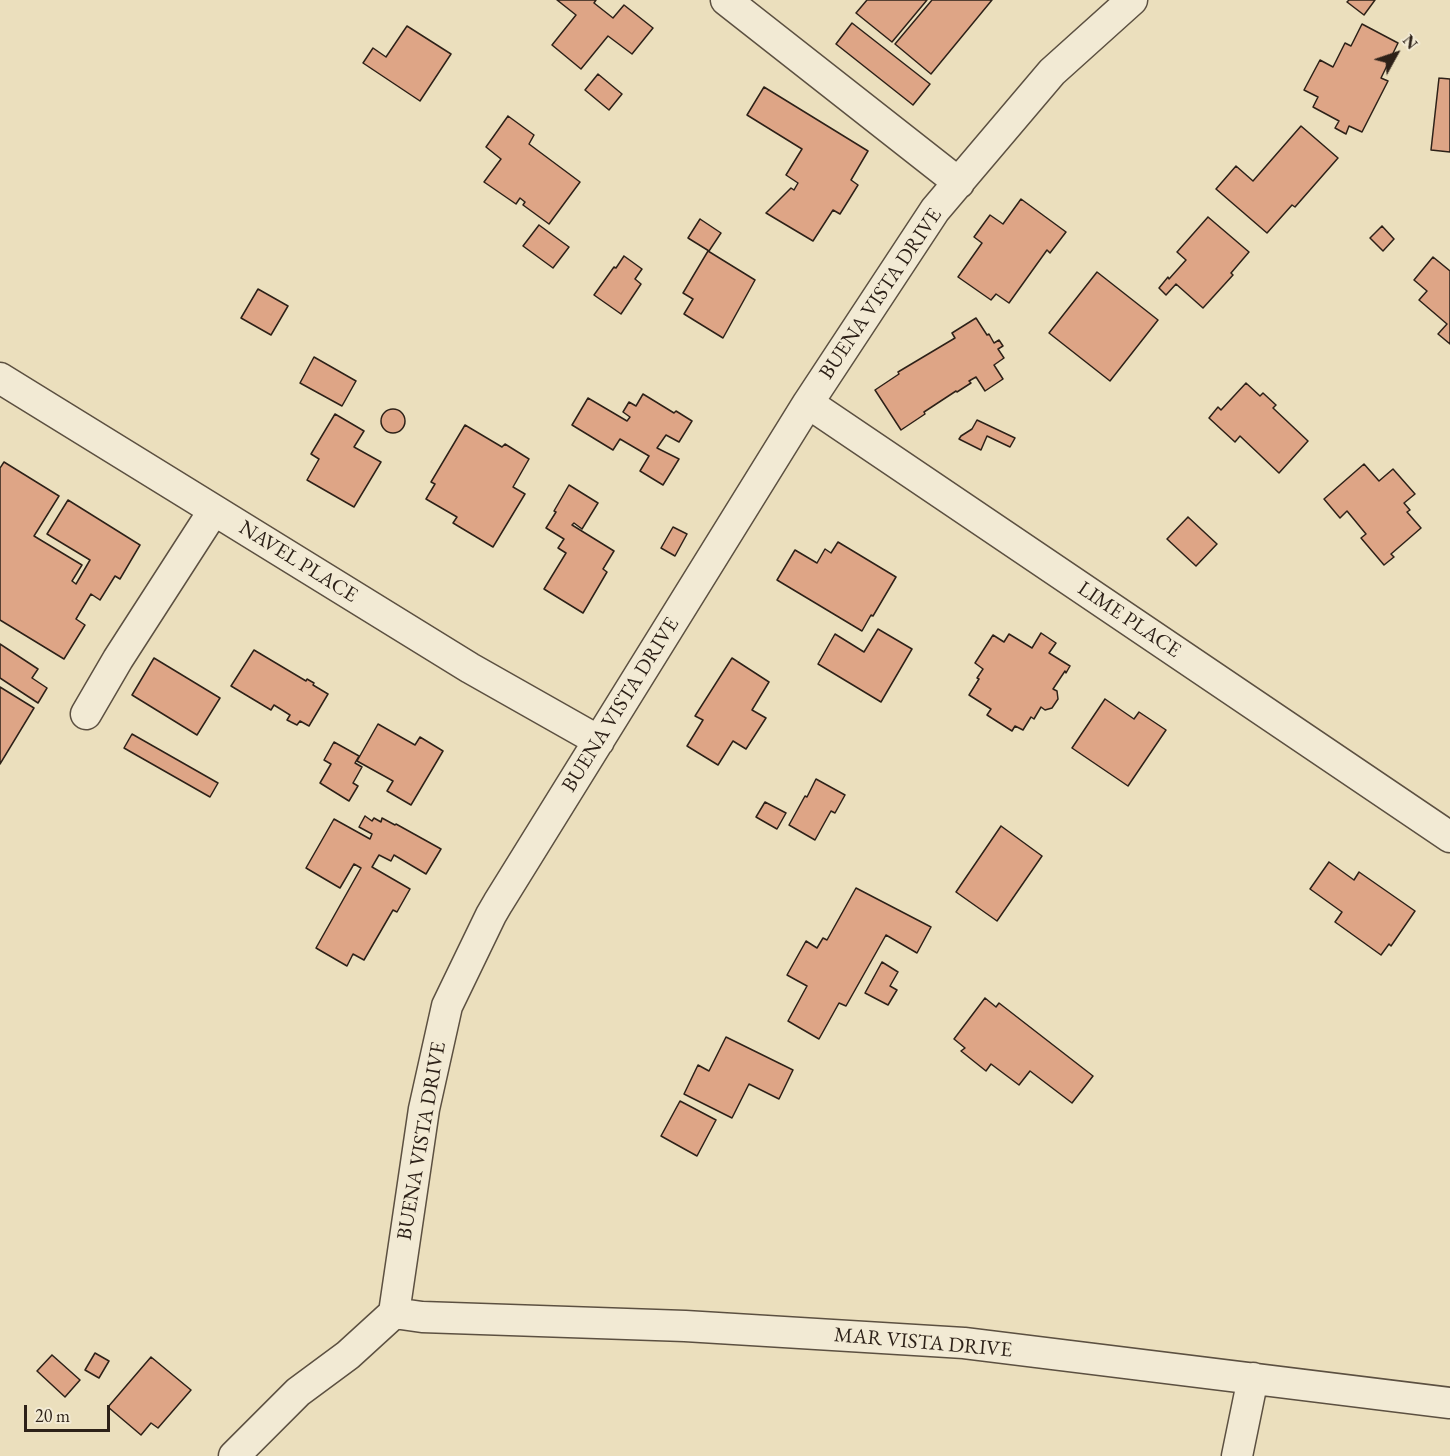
<!DOCTYPE html>
<html>
<head>
<meta charset="utf-8">
<style>
	body { margin:0 }
	#map { position:relative; width:1450px; height:1456px; overflow:hidden; background:#ebdfbd; font-family:"EB Garamond",serif }
	canvas { display:block }
	.north { position:absolute; left:1366px; top:24px; width:60px; height:60px; -webkit-text-stroke:4px #f2ead4; paint-order:stroke; rotate:50deg; font-size:16px; font-weight:700; line-height:24px; text-align:center; color:#2d2118 }
	.north::after { content:''; display:block; margin:auto; width:21px; height:27px; background:#2d2118; clip-path:polygon(50% 0,100% 100%,50% 72%,0 100%) }
	.scale { position:absolute; left:24px; top:1405px; width:86px; height:27px; box-sizing:border-box; border:3px solid #2d2118; border-top:0; padding-left:8px; font-size:18px; line-height:21px; white-space:nowrap; color:#2d2118; -webkit-text-stroke:4px #f2ead4; paint-order:stroke }
</style>
</head>
<body>
<div id="map">
<canvas width="1450" height="1456"></canvas>
<div class="north">N</div>
<div class="scale">20 m</div>
</div>
<script>
const context = document.querySelector('canvas').getContext('2d');
context.lineJoin = 'round';
function paint(path, color) {
  context.fillStyle = color;
  context.fill(path, 'evenodd');
}
function toPath(rows) {
  const path = new Path2D();
  for (const r of rows) {
    if (r.length === 3) {
      path.moveTo(r[0] + r[2], r[1]);
      path.arc(r[0], r[1], r[2], 0, 2 * Math.PI);
      continue;
    }
    path.moveTo(r[0], r[1]);
    for (let i = 2; i < r.length; i += 2) path.lineTo(r[i], r[i + 1]);
  }
  return path;
}
function strokePath(path, color, width, dash) {
  context.strokeStyle = color;
  context.lineWidth = width;
  context.lineCap = dash ? 'butt' : 'round';
  context.setLineDash(dash || []);
  context.stroke(path);
}
function drawText(font, color, halo, rows, align = 'center') {
  context.font = font + ' "EB Garamond",serif';
  context.lineWidth = 5;
  context.setLineDash([]);
  context.textBaseline = 'middle';
  context.strokeStyle = halo;
  context.fillStyle = color;
  for (const [text, x, y, turn = 0] of rows) {
    context.save();
    context.translate(x, y);
    context.rotate((+turn || 0) * Math.PI / 180);
    context.textAlign = isNaN(turn) ? turn : align;
    if (halo) context.strokeText(text, 0, 0);
    context.fillText(text, 0, 0);
    context.restore();
  }
}
const building = toPath([
	[557,0,596,0,594,3,613,18,624,5,653,28,632,54,608,36,581,69,552,45,576,15,557,0],
	[867,0,927,0,892,42,856,13,867,0],
	[932,0,992,0,931,74,895,44,932,0],
	[1349,0,1375,0,1364,15,1347,2,1349,0],
	[852,23,930,84,913,105,836,44,852,23],
	[1362,24,1398,43,1381,78,1388,81,1362,132,1349,126,1346,134,1335,128,1339,121,1313,107,1318,97,1304,90,1320,60,1333,67,1345,43,1351,46,1362,24],
	[407,26,451,54,420,101,363,63,373,48,386,57,407,26],
	[598,74,622,94,609,110,585,90,598,74],
	[1439,78,1450,79,1450,152,1431,150,1439,78],
	[764,87,868,151,851,180,858,185,840,214,833,210,813,241,766,213,791,188,794,190,798,183,786,175,802,149,747,115,764,87],
	[508,116,534,135,529,144,580,182,549,224,523,205,525,202,520,198,516,204,484,182,501,159,486,147,508,116],
	[1301,126,1338,158,1295,207,1292,205,1267,233,1216,189,1236,166,1253,181,1301,126],
	[1021,199,1066,232,1050,253,1047,250,1009,303,996,294,991,300,958,277,982,243,974,237,990,215,1003,224,1021,199],
	[1208,217,1249,252,1231,273,1233,275,1203,308,1176,284,1166,295,1159,288,1168,277,1169,279,1186,260,1177,252,1208,217],
	[700,219,721,233,709,251,688,238,700,219],
	[539,225,569,247,553,268,523,246,539,225],
	[1382,226,1394,239,1383,251,1370,238,1382,226],
	[708,251,755,280,723,338,684,314,693,299,683,293,708,251],
	[624,256,642,269,635,279,641,284,621,314,594,295,614,267,616,268,624,256],
	[1433,257,1450,271,1450,344,1438,334,1447,324,1419,300,1427,291,1414,280,1433,257],
	[1097,272,1158,320,1110,381,1049,333,1097,272],
	[258,289,288,306,271,335,241,318,258,289],
	[976,318,987,335,989,334,994,343,999,340,1003,346,998,349,1004,358,994,365,1003,379,985,391,976,377,969,381,971,383,957,392,956,391,924,412,925,414,901,430,875,390,899,374,898,372,955,338,952,333,976,318],
	[314,357,356,381,342,406,300,383,314,357],
	[1246,383,1260,396,1263,393,1276,405,1273,408,1308,441,1279,473,1240,436,1235,442,1209,418,1218,407,1221,410,1246,383],
	[643,394,674,413,676,411,692,421,679,442,666,435,657,448,679,459,663,485,640,471,649,456,620,439,613,450,572,425,588,398,627,421,630,417,623,412,629,402,636,406,643,394],
	[393,421,12],
	[335,414,364,431,354,447,381,462,354,507,307,480,319,459,311,454,335,414],
	[977,420,1015,438,1010,447,987,436,981,450,959,439,961,436,972,429,977,420],
	[465,425,502,447,505,444,529,459,513,487,525,494,493,547,453,523,457,517,426,499,435,484,431,482,465,425],
	[4,462,59,496,34,536,82,565,72,581,76,584,90,560,47,534,68,500,140,545,120,579,115,576,100,600,91,594,76,619,85,625,64,659,0,620,0,468,4,462],
	[1364,464,1379,481,1393,469,1415,494,1404,503,1410,510,1407,512,1421,528,1391,554,1394,557,1384,565,1361,538,1366,534,1347,511,1340,518,1324,499,1364,464],
	[569,485,598,503,582,529,574,523,572,525,614,551,603,569,607,572,583,613,544,589,566,553,558,548,564,539,546,528,556,512,554,511,569,485],
	[1188,517,1217,544,1196,566,1167,539,1188,517],
	[673,527,687,534,675,556,661,548,673,527],
	[838,542,896,577,873,616,871,615,862,631,777,580,795,550,817,563,825,549,831,553,838,542],
	[878,629,912,649,881,702,818,664,835,634,864,652,878,629],
	[1041,633,1056,643,1049,653,1070,666,1066,673,1065,671,1053,689,1057,691,1058,699,1052,708,1045,710,1041,707,1034,719,1031,717,1023,730,1015,726,1012,731,987,715,991,709,969,695,979,679,977,678,983,669,975,663,993,635,1004,642,1009,634,1032,648,1041,633],
	[0,644,38,669,32,678,47,688,38,703,0,678,0,644],
	[254,650,306,681,307,679,314,683,313,685,328,694,309,726,300,721,297,725,287,720,290,715,274,705,271,710,231,686,254,650],
	[154,658,220,698,197,735,132,695,154,658],
	[732,658,769,682,752,710,766,718,746,749,733,741,718,765,687,746,703,720,695,716,732,658],
	[0,687,34,708,0,764,0,687],
	[1105,699,1134,719,1139,712,1166,730,1128,786,1072,748,1105,699],
	[378,724,415,745,420,737,443,751,411,805,387,791,393,781,357,761,378,724],
	[132,734,218,783,210,797,124,748,132,734],
	[334,742,359,756,355,763,362,767,353,783,358,786,349,801,320,783,331,764,324,760,334,742],
	[816,779,845,795,835,813,831,811,815,840,789,825,805,796,807,797,816,779],
	[765,802,786,813,777,829,756,817,765,802],
	[365,816,372,821,374,818,381,822,382,818,395,825,396,824,441,849,426,874,394,855,391,861,379,855,372,867,410,889,397,912,393,910,364,960,353,954,347,966,316,948,361,868,354,864,340,888,306,868,334,819,370,839,372,834,359,827,365,816],
	[1001,826,1042,856,997,921,956,892,1001,826],
	[1329,862,1354,880,1359,872,1415,911,1391,946,1389,944,1381,955,1335,922,1342,912,1310,889,1329,862],
	[856,888,931,927,917,953,886,935,846,1006,839,1003,819,1039,788,1021,807,986,787,975,806,941,817,948,823,938,827,940,856,888],
	[882,962,898,972,890,986,897,990,888,1005,865,993,882,962],
	[985,998,996,1007,999,1003,1093,1076,1072,1103,1030,1071,1019,1085,991,1064,986,1071,961,1051,965,1048,954,1039,985,998],
	[726,1037,793,1070,779,1099,749,1084,732,1118,684,1094,698,1065,709,1071,726,1037],
	[680,1101,716,1120,697,1156,661,1136,680,1101],
	[95,1353,109,1361,99,1378,85,1370,95,1353],
	[52,1355,80,1380,65,1397,37,1371,52,1355],
	[151,1357,191,1390,158,1428,151,1423,141,1435,108,1407,151,1357]
]);
const minor = toPath([
	[726,0,959,183],
	[0,378,470,668,599,741],
	[808,403,1450,837],
	[86,714,118,659,214,510],
	[394,1313,422,1317,685,1326,964,1343,1450,1403],
	[234,1456,298,1392,348,1355,394,1313,424,1109,447,1006,491,915,498,903,808,403,935,210,1052,72,1132,0],
	[1237,1456,1253,1378]
]);
const streetNames = [
	["BUENA VISTA DRIVE",881,294,-56],
	["NAVEL PLACE",298,562,32],
	["LIME PLACE",1129,620,34],
	["BUENA VISTA DRIVE",621,705,-58],
	["BUENA VISTA DRIVE",422,1141,-80],
	["MAR VISTA DRIVE",923,1343,5]
];
paint(building, '#dea586');
strokePath(building, '#2d2118', 1.5);
strokePath(minor, '#5c5041', 33);
strokePath(minor, '#f2ead4', 30);
drawText('21px', '#2d2118', '#f2ead4', streetNames);
</script>
</body>
</html>
